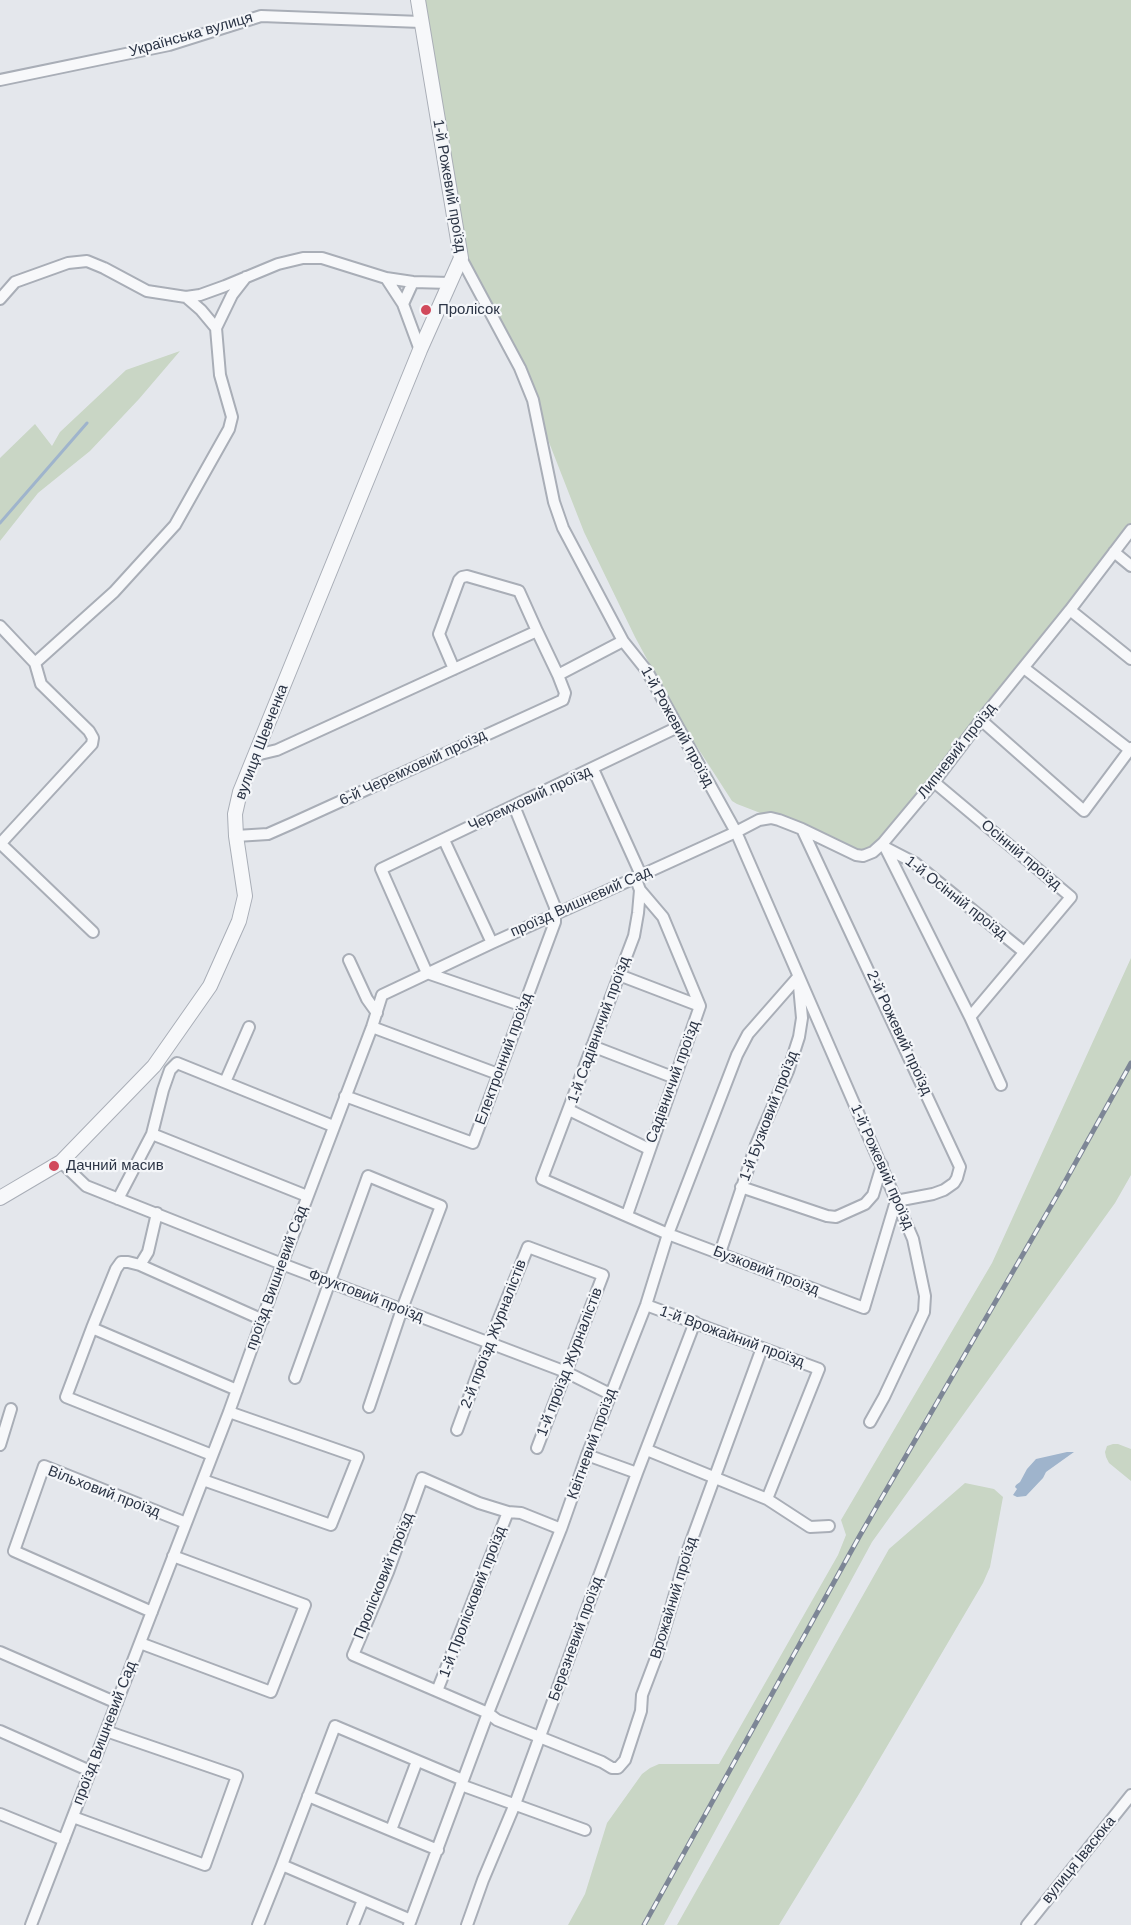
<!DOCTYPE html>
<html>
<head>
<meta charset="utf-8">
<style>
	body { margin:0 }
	canvas { display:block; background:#e4e7ec }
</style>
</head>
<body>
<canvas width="1131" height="1925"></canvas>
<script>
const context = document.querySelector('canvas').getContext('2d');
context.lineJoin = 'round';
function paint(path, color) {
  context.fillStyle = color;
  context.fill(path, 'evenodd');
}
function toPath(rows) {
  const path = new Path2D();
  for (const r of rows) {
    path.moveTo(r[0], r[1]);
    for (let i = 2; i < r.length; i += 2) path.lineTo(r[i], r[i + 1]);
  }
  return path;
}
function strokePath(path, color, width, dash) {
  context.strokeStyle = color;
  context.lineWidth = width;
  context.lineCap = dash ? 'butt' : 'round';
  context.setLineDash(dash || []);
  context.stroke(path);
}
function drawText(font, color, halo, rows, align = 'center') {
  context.font = font + ' Helvetica,sans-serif';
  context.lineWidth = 4.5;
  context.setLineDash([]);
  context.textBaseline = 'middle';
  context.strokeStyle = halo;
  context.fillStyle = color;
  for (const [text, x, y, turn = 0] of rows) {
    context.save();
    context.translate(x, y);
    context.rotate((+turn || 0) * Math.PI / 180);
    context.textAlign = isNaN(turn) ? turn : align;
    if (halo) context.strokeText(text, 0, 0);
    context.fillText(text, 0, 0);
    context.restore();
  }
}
const green = toPath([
	[425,0,1131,0,1131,530,883,843,863,856,802,829,737,804,732,801,681,722,635,637,584,532,520,368,467,260],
	[180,351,139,399,90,451,38,493,0,541,0,458,35,424,52,446,60,432,126,370],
	[1131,958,1131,1175,1115,1203,872,1542,664,1925,568,1925,585,1894,607,1823,642,1774,650,1768,659,1764,719,1764,838,1555,846,1535,841,1520,992,1263],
	[1113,1444,1118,1444,1131,1449,1131,1481,1109,1463,1106,1457,1105,1452,1107,1446],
	[965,1483,994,1489,1003,1497,990,1567,983,1583,859,1794,779,1925,677,1925,889,1549]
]);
const water = toPath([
	[1067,1452,1074,1452,1046,1472,1043,1478,1026,1496,1017,1497,1013,1495,1017,1489,1015,1487,1016,1485,1020,1482,1027,1469,1036,1459]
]);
const stream = toPath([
	[0,523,87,423]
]);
const minor = toPath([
	[0,80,169,45,261,16,421,22],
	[461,258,520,368,533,400,554,502,563,528,623,641,647,671,736,832,913,1239,925,1296,924,1312,884,1397,870,1422],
	[386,278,403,304,420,350],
	[186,297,201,310,216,328],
	[0,299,15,282,68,263,87,261,104,268,147,291,186,297,200,295,225,286,278,264,303,258,322,258,386,278,413,282,450,283],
	[403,304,413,282],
	[1114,552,1131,566],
	[1070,610,1131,659],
	[0,626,35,663],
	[1024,668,1130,750],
	[454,669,439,634,459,580,462,577,467,576,519,591,537,631],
	[981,720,1084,811,1131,748],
	[256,755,277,750,537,631,558,675],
	[593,769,641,875],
	[236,836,268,834,293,823,563,700,565,693,558,675,623,641],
	[444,840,492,943],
	[0,843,93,932],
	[883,843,970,1017,1071,897,934,782],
	[0,844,92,744,93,738,89,731,41,684,35,663,114,592,175,525,229,429,232,417,220,375,216,328,232,295,246,277],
	[886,848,915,863,1024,952],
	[635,877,640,890,638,913,634,936,542,1179,668,1234,864,1308,896,1201,933,1194,944,1190,954,1183,957,1178,960,1167,802,829],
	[349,960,367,999,377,1013],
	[619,975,700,1006],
	[523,1006,427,973,381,869,678,727],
	[970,1017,1001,1085],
	[372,1027,498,1074],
	[592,1046,675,1078],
	[225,1082,249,1027],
	[345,1096,473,1143,555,922,555,907,514,806],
	[569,1110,649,1149],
	[152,1134,307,1196],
	[61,1162,86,1186,282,1264,566,1372,610,1394],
	[741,1187,827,1216,836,1217,865,1204,873,1195,882,1165],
	[118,1199,152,1134,163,1090,170,1070,177,1063,333,1126],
	[627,1215,700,1006,663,917,640,890],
	[720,1253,756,1145,788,1071,799,1037,802,1018,799,986],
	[140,1265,148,1252,157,1213],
	[646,1305,819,1369,767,1499],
	[92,1328,237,1390],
	[295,1378,368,1176,441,1206,402,1309,369,1407],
	[457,1430,489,1343,528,1247,603,1275,537,1448],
	[0,1445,11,1409],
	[647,1450,767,1499,810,1527,829,1526],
	[212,1455,66,1397,92,1328,116,1269,121,1262,128,1262,140,1265,263,1320],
	[587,1455,637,1473],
	[203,1480,331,1525,358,1457,229,1412],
	[561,1529,521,1513,508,1512,479,1503,422,1478,388,1572,353,1655,488,1713,497,1720,602,1762,612,1768,618,1768,625,1760,641,1711,642,1695,656,1658,688,1550,762,1348],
	[152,1612,14,1551,44,1466,186,1523],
	[140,1643,271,1692,305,1605,173,1556],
	[0,1652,117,1703],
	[437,1691,508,1512],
	[0,1731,90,1771],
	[461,1785,585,1830],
	[308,1796,438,1850],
	[0,1814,64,1840],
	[73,1817,205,1865,237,1776,106,1731],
	[391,1830,417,1761],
	[282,1865,335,1726,463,1780],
	[31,1925,229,1412,282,1264,372,1027,382,995,492,943,736,832,759,820,771,818,779,820,802,829,856,855,863,856,873,852,883,843,934,782,981,720,1070,610,1131,530],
	[258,1925,282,1865,411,1920],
	[353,1925,363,1900],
	[409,1925,488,1713,561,1529,587,1455,646,1305,668,1234,737,1055,748,1034,798,977],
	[467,1925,483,1880,515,1804,637,1473,695,1322],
	[1027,1925,1131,1795]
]);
const tertiary = toPath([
	[0,1198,61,1162,154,1066,210,986,239,921,245,896,236,836,235,814,240,792,420,350,461,258,418,0]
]);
const rail = toPath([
	[644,1925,859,1537,1062,1187,1131,1063]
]);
const markers = [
	[426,310,6,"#d1495b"],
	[54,1166,6,"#d1495b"]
];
const streetNames = [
	["Українська вулиця",191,35,-16],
	["1-й Рожевий проїзд",449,186,80],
	["1-й Рожевий проїзд",677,727,61],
	["вулиця Шевченка",262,742,-69],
	["Липневий проїзд",957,751,-52],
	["6-й Черемховий проїзд",413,768,-25],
	["Черемховий проїзд",530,799,-25],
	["Осінній проїзд",1021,855,40],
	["1-й Осінній проїзд",956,898,38],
	["проїзд Вишневий Сад",581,902,-24],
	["1-й Садівничий проїзд",599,1030,-70],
	["2-й Рожевий проїзд",899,1033,65],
	["Електронний проїзд",504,1059,-70],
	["Садівничий проїзд",673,1082,-70],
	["1-й Бузковий проїзд",769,1116,-69],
	["1-й Рожевий проїзд",882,1167,66],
	["Бузковий проїзд",766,1271,21],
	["проїзд Вишневий Сад",277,1278,-70],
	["Фруктовий проїзд",366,1296,21],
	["2-й проїзд Журналістів",494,1334,-69],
	["1-й Врожайний проїзд",732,1337,20],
	["1-й проїзд Журналістів",570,1362,-69],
	["Квітневий проїзд",592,1444,-70],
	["Вільховий проїзд",104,1492,21],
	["Пролісковий проїзд",384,1576,-68],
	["Врожайний проїзд",674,1598,-73],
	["1-й Пролісковий проїзд",473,1602,-69],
	["Березневий проїзд",576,1639,-70],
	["проїзд Вишневий Сад",105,1733,-69],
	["вулиця Івасюка",1079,1860,-51]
];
const poiNames = [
	["Пролісок",438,310],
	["Дачний масив",66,1166]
];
paint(green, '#c9d6c5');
paint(water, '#9fb4cc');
strokePath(stream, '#9fb4cc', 3);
strokePath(minor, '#a9aeb7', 14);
strokePath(tertiary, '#a9aeb7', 16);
strokePath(minor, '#f7f8fa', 10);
strokePath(tertiary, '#f7f8fa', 14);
strokePath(rail, '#7d8696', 5);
strokePath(rail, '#f4f6f9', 3, [9]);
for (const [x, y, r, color] of markers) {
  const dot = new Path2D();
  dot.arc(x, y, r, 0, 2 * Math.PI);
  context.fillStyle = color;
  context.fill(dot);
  strokePath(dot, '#f4f6f9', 2);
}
drawText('15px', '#2b3445', '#f4f6f9', streetNames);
drawText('15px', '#2b3445', '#f4f6f9', poiNames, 'left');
</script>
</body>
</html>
